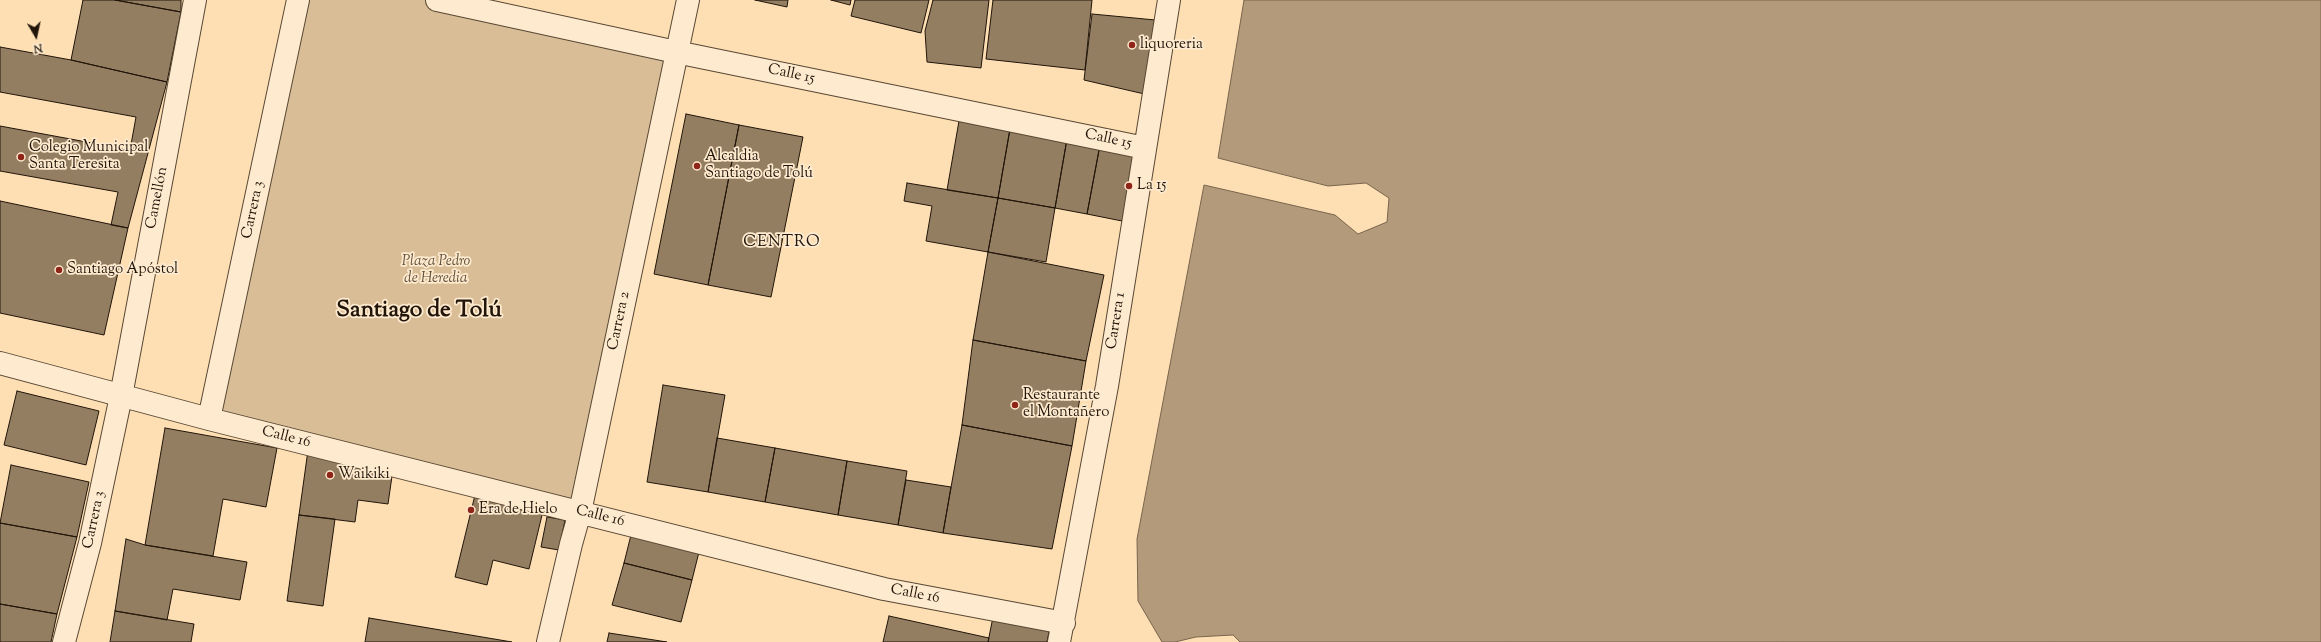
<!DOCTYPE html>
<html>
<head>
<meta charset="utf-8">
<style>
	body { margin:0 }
	#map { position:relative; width:2321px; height:642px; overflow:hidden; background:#fedfb4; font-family:"Sorts Mill Goudy",serif }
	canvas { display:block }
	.north { position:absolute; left:16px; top:16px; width:40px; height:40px; -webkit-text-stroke:3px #feeace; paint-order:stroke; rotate:171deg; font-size:11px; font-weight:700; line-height:16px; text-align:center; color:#21150a }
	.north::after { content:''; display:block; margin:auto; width:14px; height:18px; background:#21150a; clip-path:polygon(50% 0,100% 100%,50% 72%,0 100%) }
</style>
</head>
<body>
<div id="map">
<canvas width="2321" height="642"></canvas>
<div class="north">N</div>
</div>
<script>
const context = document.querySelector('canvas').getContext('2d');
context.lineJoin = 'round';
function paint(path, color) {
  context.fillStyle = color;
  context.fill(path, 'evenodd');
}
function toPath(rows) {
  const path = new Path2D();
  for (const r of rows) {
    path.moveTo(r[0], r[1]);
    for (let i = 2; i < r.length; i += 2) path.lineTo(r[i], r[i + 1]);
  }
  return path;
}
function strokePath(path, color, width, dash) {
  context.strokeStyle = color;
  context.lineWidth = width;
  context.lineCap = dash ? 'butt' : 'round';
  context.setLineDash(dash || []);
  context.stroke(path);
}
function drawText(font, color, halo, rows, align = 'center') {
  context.font = font + ' "Sorts Mill Goudy",serif';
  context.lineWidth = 3.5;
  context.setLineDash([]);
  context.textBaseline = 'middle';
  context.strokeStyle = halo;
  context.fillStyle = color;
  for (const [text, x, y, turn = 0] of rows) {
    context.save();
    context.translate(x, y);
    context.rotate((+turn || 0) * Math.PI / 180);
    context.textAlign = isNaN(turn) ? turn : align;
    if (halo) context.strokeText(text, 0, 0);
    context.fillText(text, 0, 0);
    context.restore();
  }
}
const green = toPath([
	[298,0,437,0,676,52,580,512,209,419]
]);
const water = toPath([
	[1244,0,2321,0,2321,642,1240,642,1233,635,1196,637,1175,642,1162,642,1138,601,1137,539,1204,185,1335,215,1358,234,1387,222,1389,198,1366,183,1328,186,1218,158,1244,0]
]);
const building = toPath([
	[83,0,115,0,181,12,167,82,71,60,83,0],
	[115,0,181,0,181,12,115,0],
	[755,0,788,0,787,7,755,0],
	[831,0,851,0,850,5,831,0],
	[855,0,929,0,921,33,851,16,855,0],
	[933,0,989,0,981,68,927,62,925,31,933,0],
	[993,0,1092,0,1085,70,986,59,993,0],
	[1092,14,1166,21,1153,96,1084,80,1092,14],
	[0,47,71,60,167,82,128,228,111,225,118,192,0,171,0,126,130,150,136,117,0,92,0,47],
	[686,114,739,125,708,285,654,274,686,114],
	[959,121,1010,129,998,198,947,190,959,121],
	[739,125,803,137,771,297,708,285,739,125],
	[1010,129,1067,139,1055,208,998,198,1010,129],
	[1067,139,1100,145,1087,214,1055,208,1067,139],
	[1100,145,1137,156,1122,221,1087,214,1100,145],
	[907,183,998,198,988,252,926,241,932,206,904,201,907,183],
	[998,198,1055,208,1046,262,988,252,998,198],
	[0,201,128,228,104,335,0,313,0,201],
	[988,252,1104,275,1086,361,973,340,988,252],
	[973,340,1086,361,1072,446,962,425,973,340],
	[663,385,725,395,708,492,647,482,663,385],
	[17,391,99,411,86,465,4,445,17,391],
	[962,425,1072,446,1052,549,943,533,962,425],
	[165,428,277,448,266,507,223,499,213,556,145,545,165,428],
	[717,438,775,448,765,502,708,492,717,438],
	[309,443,395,455,388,504,358,500,355,522,299,515,309,443],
	[775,448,847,461,838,515,765,502,775,448],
	[847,461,907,471,898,525,838,515,847,461],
	[11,465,89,482,77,537,0,523,11,465],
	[906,480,951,487,943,533,898,525,906,480],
	[475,495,543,511,529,569,493,560,487,585,455,577,475,495],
	[299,515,335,519,323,606,287,601,299,515],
	[547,517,565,520,559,550,541,547,547,517],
	[0,523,77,537,57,614,0,604,0,523],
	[631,535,699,552,692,580,624,563,631,535],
	[126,539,145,545,247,562,240,600,173,589,167,620,115,611,126,539],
	[624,563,692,580,681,622,612,605,624,563],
	[0,604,57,614,51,642,0,642,0,604],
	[115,611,194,624,191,642,110,642,115,611],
	[889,616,989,638,988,642,883,642,889,616],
	[993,617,1050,627,1047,642,988,642,993,617],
	[369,618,512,642,365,642,369,618],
	[609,633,667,642,607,642,609,633]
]);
const minor = toPath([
	[437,0,676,52,1145,148],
	[0,363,209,419,884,589,1064,623],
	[209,419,298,0],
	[64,642,90,543,121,396,195,0],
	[548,642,571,544,580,512,688,0],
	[1059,642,1107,386,1169,0]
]);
const markers = [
	[1132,45,4,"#8f2418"],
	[21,157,4,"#8f2418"],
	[697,166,4,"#8f2418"],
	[1129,186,4,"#8f2418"],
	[59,270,4,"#8f2418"],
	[1015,405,4,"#8f2418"],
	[330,475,4,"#8f2418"],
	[471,510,4,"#8f2418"]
];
const poiNames = [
	["liquoreria",1140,45],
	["Colegio Municipal",29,148],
	["Santa Teresita",29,165],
	["Alcaldia",705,157],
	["Santiago de Tolú",705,174],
	["La 15",1137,186],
	["Santiago Apóstol",67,270],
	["Restaurante",1023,396],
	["el Montañero",1023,413],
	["Waikiki",338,475],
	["Era de Hielo",479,510]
];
const streetNames = [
	["Calle 15",791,75,12],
	["Calle 15",1108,140,12],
	["Camellón",158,198,-79],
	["Carrera 3",254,210,-78],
	["Carrera 2",620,321,-78],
	["Carrera 1",1117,321,-81],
	["Calle 16",286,438,14],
	["Calle 16",600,517,14],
	["Carrera 3",95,520,-78],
	["Calle 16",915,595,11]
];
const parkNames = [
	["Plaza Pedro",436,262],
	["de Heredia",436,279]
];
const neighbourhoodNames = [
	["CENTRO",782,243]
];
const townNames = [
	["Santiago de Tolú",419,312]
];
paint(green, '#d8bd97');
paint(water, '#b39a7a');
strokePath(water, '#79654d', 1);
paint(building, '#947e62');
strokePath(building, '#21150a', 1);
strokePath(minor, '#584834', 24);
strokePath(minor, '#feeace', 22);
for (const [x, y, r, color] of markers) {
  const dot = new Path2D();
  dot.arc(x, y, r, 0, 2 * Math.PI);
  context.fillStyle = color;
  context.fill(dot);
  strokePath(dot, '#feeace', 1.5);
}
drawText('15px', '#21150a', '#feeace', poiNames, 'left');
drawText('15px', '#21150a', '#feeace', streetNames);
drawText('italic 15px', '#61503b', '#feeace', parkNames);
context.letterSpacing = '1px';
drawText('16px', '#21150a', '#feeace', neighbourhoodNames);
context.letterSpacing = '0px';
drawText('bold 23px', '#21150a', '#feeace', townNames);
</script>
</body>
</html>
